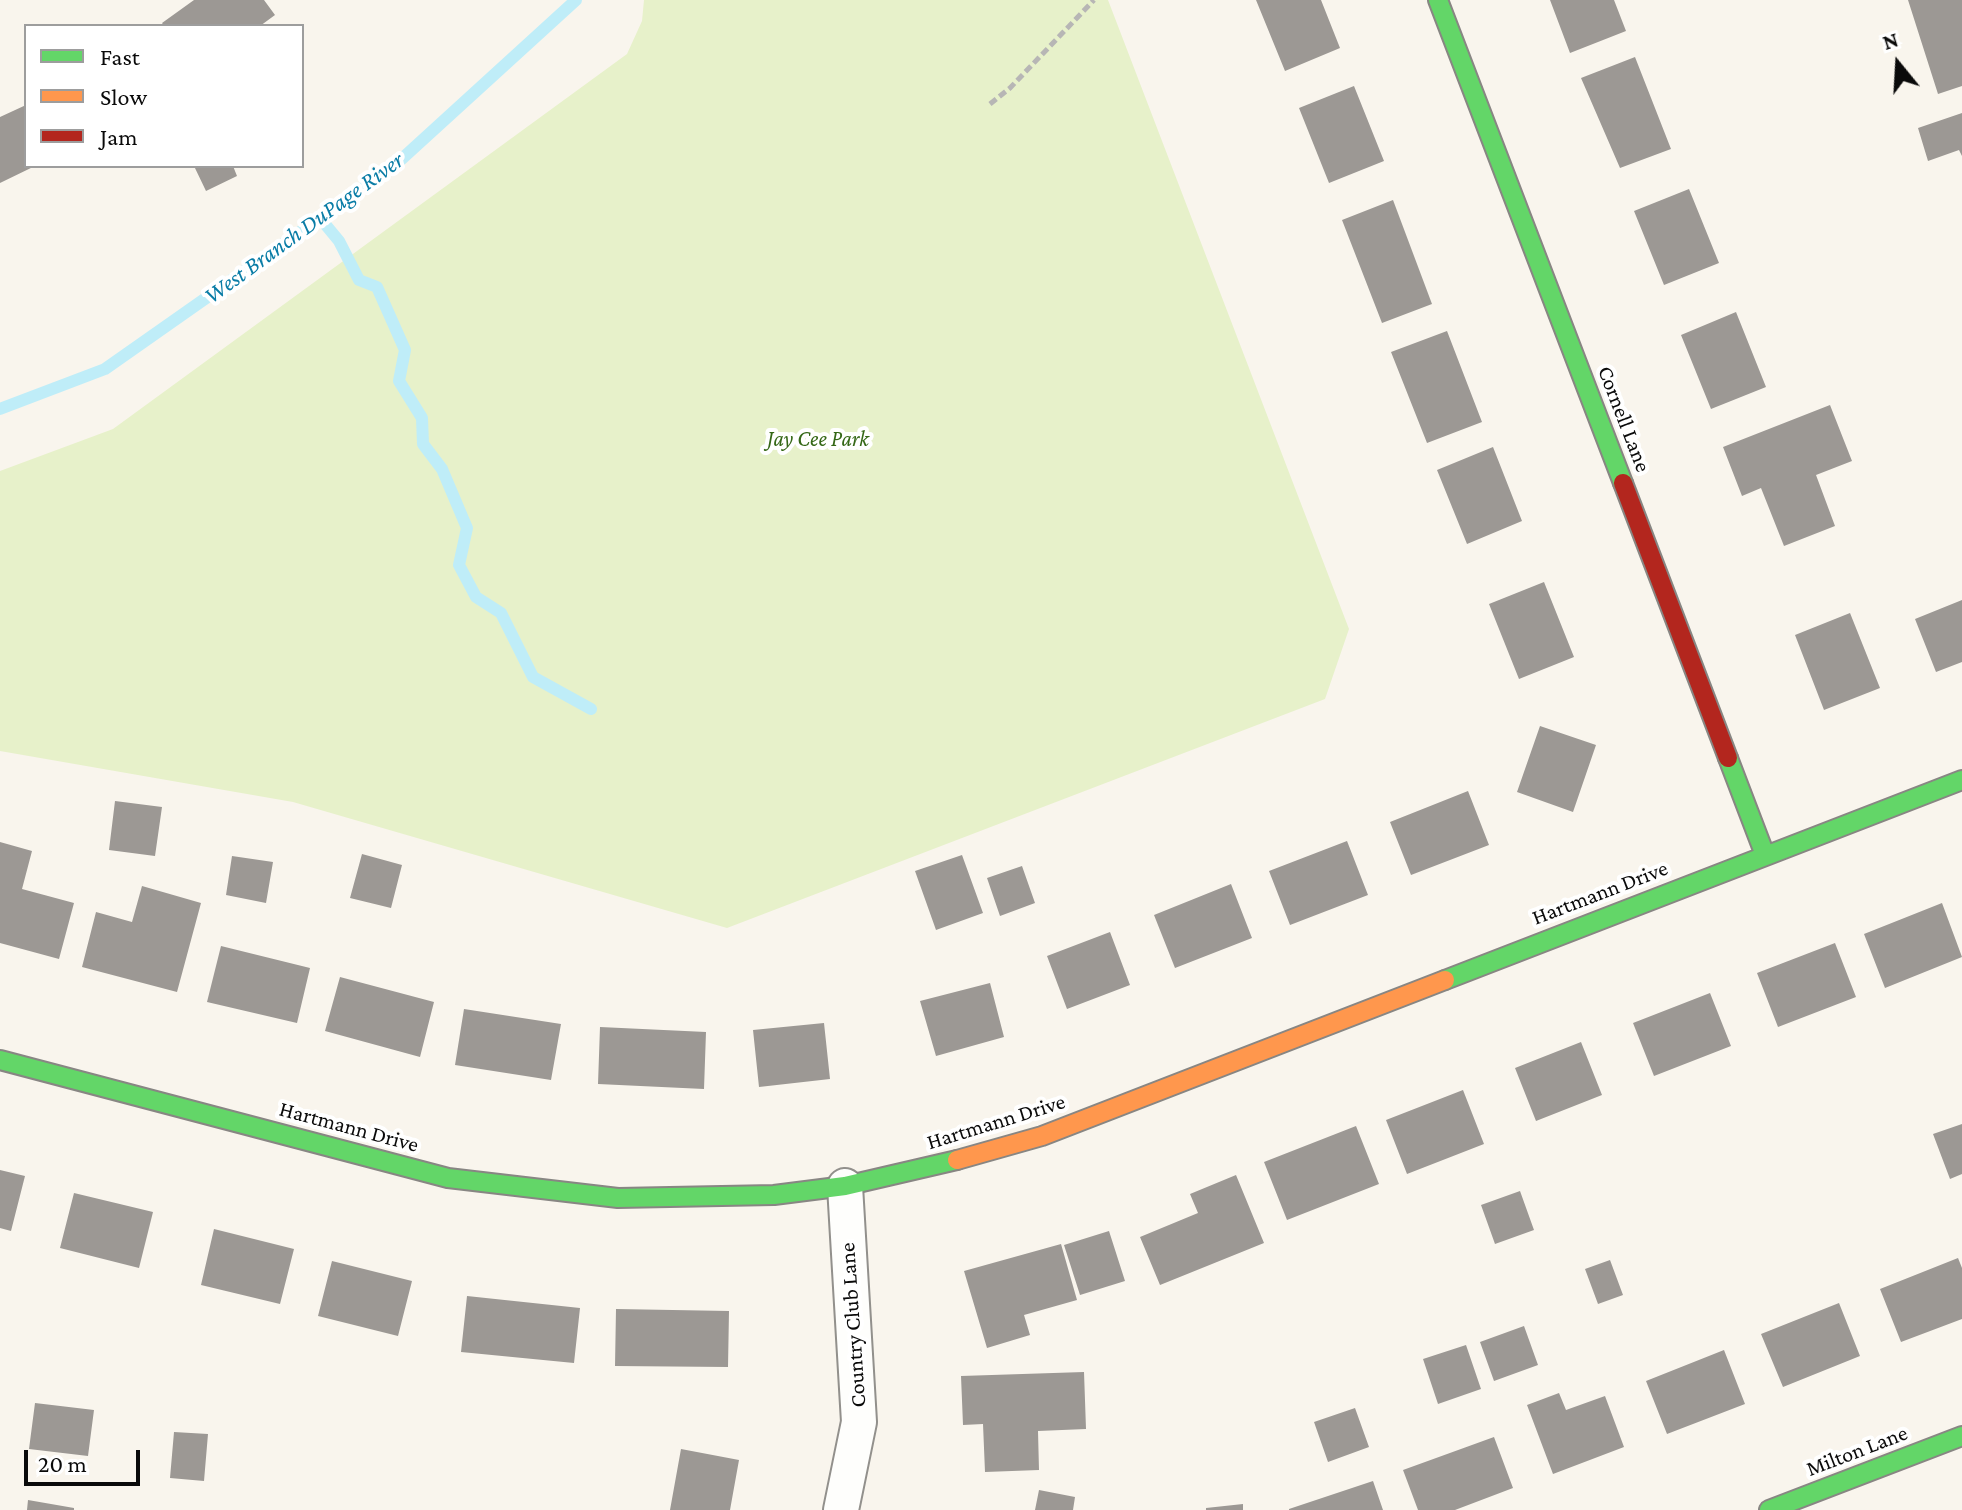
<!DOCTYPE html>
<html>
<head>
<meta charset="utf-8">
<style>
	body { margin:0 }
	#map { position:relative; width:1962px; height:1510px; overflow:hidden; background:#f9f5ed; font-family:"Crimson Pro",serif }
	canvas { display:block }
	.legend { position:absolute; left:24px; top:24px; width:280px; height:144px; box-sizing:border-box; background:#fff; border:2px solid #9d9d9d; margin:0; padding:10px 14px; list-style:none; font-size:24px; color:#0a0a0a }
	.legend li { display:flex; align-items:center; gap:16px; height:40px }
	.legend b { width:40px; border:2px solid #9d9d9d }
	.north { position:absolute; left:1858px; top:24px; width:80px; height:80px; -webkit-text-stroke:6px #fff; paint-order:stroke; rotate:342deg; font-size:22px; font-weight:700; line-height:32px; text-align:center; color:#0a0a0a }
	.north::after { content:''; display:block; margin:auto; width:28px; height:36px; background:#0a0a0a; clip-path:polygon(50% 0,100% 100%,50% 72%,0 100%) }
	.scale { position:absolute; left:24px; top:1450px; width:116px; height:36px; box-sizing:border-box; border:4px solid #0a0a0a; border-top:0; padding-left:10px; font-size:24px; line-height:28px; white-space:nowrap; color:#0a0a0a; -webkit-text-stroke:6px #fff; paint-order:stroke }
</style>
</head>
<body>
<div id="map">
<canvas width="1962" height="1510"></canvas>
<ul class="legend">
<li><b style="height:10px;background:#63d668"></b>Fast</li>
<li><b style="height:10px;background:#ff974d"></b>Slow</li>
<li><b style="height:10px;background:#b3261e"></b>Jam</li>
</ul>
<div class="north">N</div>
<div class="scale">20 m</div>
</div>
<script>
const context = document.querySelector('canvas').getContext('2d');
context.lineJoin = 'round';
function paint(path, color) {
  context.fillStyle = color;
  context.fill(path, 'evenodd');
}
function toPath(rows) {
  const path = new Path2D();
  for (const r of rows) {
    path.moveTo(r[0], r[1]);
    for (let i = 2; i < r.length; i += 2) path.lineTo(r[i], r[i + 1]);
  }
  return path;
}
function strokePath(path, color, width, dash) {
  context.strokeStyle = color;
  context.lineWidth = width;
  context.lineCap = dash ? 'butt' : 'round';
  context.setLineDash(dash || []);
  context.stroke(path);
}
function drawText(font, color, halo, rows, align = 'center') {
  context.font = font + ' "Crimson Pro",serif';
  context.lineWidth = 8;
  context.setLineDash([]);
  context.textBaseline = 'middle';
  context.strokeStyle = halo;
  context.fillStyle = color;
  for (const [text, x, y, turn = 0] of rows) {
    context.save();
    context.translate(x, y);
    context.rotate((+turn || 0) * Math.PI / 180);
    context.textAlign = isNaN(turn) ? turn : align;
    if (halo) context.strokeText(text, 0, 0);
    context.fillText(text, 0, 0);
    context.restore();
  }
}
const green = toPath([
	[644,0,1108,0,1349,629,1325,699,727,928,293,802,0,751,0,471,113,429,627,54,642,21]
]);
const stream = toPath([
	[320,218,339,241,359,280,377,287,405,350,399,381,422,418,423,444,442,469,467,528,459,565,476,597,501,613,533,677,591,709],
	[0,409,105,369,394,166,576,0]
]);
const building = toPath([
	[194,0,264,0,275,15,260,26,164,26,162,23],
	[1256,0,1321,0,1340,48,1285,71],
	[1550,0,1614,0,1626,31,1570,53],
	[1908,0,1962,0,1962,86,1938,94],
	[1635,57,1671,149,1620,168,1581,78],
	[1354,86,1384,161,1329,183,1299,108],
	[26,105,26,166,35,166,0,183,0,117],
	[1962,113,1962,156,1959,150,1928,161,1918,128],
	[194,166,233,166,237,176,206,191],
	[1689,189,1719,263,1664,285,1634,211],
	[1393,200,1432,304,1382,323,1342,220],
	[1736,312,1766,387,1711,409,1681,335],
	[1447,331,1482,422,1427,443,1391,352],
	[1830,405,1852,461,1816,475,1835,526,1784,546,1761,488,1742,496,1723,447],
	[1493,447,1522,521,1467,544,1437,470],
	[1544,582,1574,657,1519,679,1489,604],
	[1962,600,1962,662,1936,672,1915,619],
	[1850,613,1880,688,1824,710,1795,635],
	[1540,726,1596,745,1573,812,1517,792],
	[1468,791,1489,845,1411,875,1390,822],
	[115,801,162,807,155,856,109,850],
	[1347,841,1368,895,1290,925,1269,871],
	[0,842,32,851,22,889,74,903,59,959,0,943],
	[362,854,402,865,391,908,350,898],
	[962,855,983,913,936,930,915,871],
	[232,856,273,862,266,903,226,895],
	[1022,866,1035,903,1000,916,987,878],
	[1231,884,1252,938,1175,968,1154,915],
	[142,886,201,903,177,992,82,967,96,912,132,922],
	[1942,903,1962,957,1885,988,1864,934],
	[1110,932,1130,985,1067,1009,1047,956],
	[1835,943,1856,997,1778,1027,1757,973],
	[221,946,310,968,297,1023,207,1002],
	[340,977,434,1002,420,1057,325,1031],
	[990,983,1004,1037,936,1056,920,1001],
	[1710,993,1731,1046,1654,1076,1633,1023],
	[464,1009,561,1024,551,1080,455,1065],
	[824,1023,830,1079,759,1087,753,1030],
	[600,1027,706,1032,704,1089,598,1084],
	[1581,1042,1602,1095,1536,1121,1515,1068],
	[1463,1090,1484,1144,1407,1174,1386,1120],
	[1962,1124,1962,1174,1950,1179,1933,1134],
	[1356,1126,1379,1184,1287,1220,1264,1162],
	[0,1170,25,1176,11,1231,0,1228],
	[1236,1175,1264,1243,1160,1285,1140,1237,1198,1213,1190,1194],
	[1520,1191,1534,1230,1495,1244,1481,1205],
	[74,1193,153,1212,139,1268,60,1248],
	[214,1229,294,1249,280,1304,201,1285],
	[1109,1231,1125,1281,1080,1295,1064,1245],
	[1061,1244,1077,1300,1024,1315,1030,1335,987,1348,964,1271],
	[1958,1258,1962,1268,1962,1319,1901,1342,1880,1289],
	[1610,1260,1623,1295,1598,1304,1585,1269],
	[332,1261,412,1281,398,1336,318,1316],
	[467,1296,580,1308,574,1363,461,1352],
	[1839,1303,1860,1356,1783,1387,1761,1334],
	[616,1309,729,1311,728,1367,615,1366],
	[1524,1326,1538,1365,1494,1381,1480,1342],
	[1466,1345,1481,1389,1438,1404,1423,1359],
	[1724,1350,1745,1404,1667,1434,1646,1381],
	[1084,1372,1086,1429,1038,1431,1039,1470,985,1472,983,1424,963,1425,961,1376],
	[1559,1393,1566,1410,1605,1396,1624,1447,1553,1474,1527,1405],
	[35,1403,94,1410,88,1456,29,1449],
	[1355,1408,1369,1447,1328,1462,1314,1422],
	[174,1432,208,1434,204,1481,170,1478],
	[1494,1437,1513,1488,1455,1510,1418,1510,1403,1470],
	[681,1449,739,1460,730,1510,670,1510],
	[1373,1481,1383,1510,1289,1510,1289,1509],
	[1039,1490,1075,1497,1073,1510,1035,1510],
	[28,1500,74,1508,74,1510,27,1510],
	[1243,1504,1243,1510,1206,1510,1206,1508]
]);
const path = toPath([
	[990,104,1010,88,1094,0]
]);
const street = toPath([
	[841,1510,859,1422,845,1186]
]);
const fast = toPath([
	[1438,0,1623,483],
	[1728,758,1765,855],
	[1445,980,1962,780],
	[0,1060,448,1178,618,1198,774,1195,845,1186,957,1160],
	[1769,1510,1962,1436]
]);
const slow = toPath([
	[957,1160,1042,1136,1445,980]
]);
const jam = toPath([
	[1623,483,1728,758]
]);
const streetNames = [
	["Cornell Lane",1624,419,69],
	["Hartmann Drive",1600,893,-21],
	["Hartmann Drive",996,1122,-17],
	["Hartmann Drive",349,1127,15],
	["Country Club Lane",853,1325,-94],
	["Milton Lane",1857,1451,-21]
];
const parkNames = [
	["Jay Cee Park",818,439]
];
const waterNames = [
	["West Branch DuPage River",304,228,-36]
];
paint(green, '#e7f1ca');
strokePath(stream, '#bfedf8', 12);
paint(building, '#9c9894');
strokePath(street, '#92908c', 38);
strokePath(fast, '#888683', 22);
strokePath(slow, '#888683', 22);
strokePath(jam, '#888683', 22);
strokePath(path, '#b7b6b5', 5, [8, 4]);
strokePath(street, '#fefefc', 34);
strokePath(fast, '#63d668', 18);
strokePath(slow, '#ff974d', 18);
strokePath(jam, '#b3261e', 18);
drawText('22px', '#0a0a0a', '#fff', streetNames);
drawText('italic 22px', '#346716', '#fff', parkNames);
drawText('italic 24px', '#097ca6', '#fff', waterNames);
</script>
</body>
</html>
